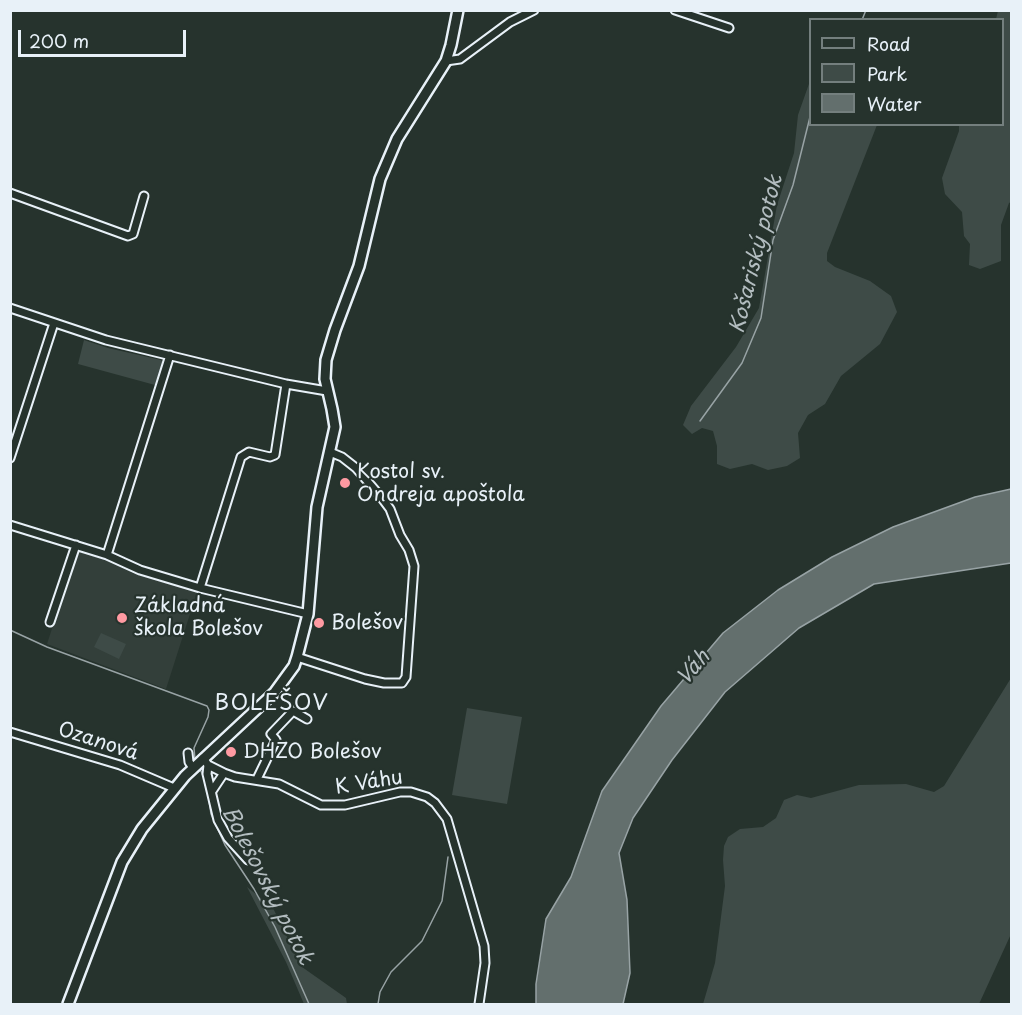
<!DOCTYPE html>
<html>
<head>
<meta charset="utf-8">
<style>
	body { margin:0 }
	#map { position:relative; width:1022px; height:1015px; overflow:hidden; background:#26332d; font-family:"Playpen Sans",sans-serif }
	canvas { display:block }
	.frame { position:absolute; inset:0; border:12px solid #e8f1f8; pointer-events:none }
	.legend { position:absolute; left:809px; top:18px; width:195px; height:108px; box-sizing:border-box; background:#26332d; border:2px solid #747f7e; margin:0; padding:8px 10px; list-style:none; font-size:18px; color:#e8f1f8 }
	.legend li { display:flex; align-items:center; gap:12px; height:30px }
	.legend b { width:30px; border:2px solid #747f7e }
	.scale { position:absolute; left:18px; top:30px; width:168px; height:27px; box-sizing:border-box; border:3px solid #e8f1f8; border-top:0; padding-left:8px; font-size:18px; line-height:21px; white-space:nowrap; color:#e8f1f8; -webkit-text-stroke:4px #26332d; paint-order:stroke }
</style>
</head>
<body>
<div id="map">
<canvas width="1022" height="1015"></canvas>
<div class="frame"></div>
<ul class="legend">
<li><b style="height:8px;background:#26332d"></b>Road</li>
<li><b style="height:16px;background:#3e4b47"></b>Park</li>
<li><b style="height:16px;background:#636f6d"></b>Water</li>
</ul>
<div class="scale">200 m</div>
</div>
<script>
const context = document.querySelector('canvas').getContext('2d');
context.lineJoin = 'round';
function paint(path, color) {
  context.fillStyle = color;
  context.fill(path, 'evenodd');
}
function toPath(rows) {
  const path = new Path2D();
  for (const r of rows) {
    path.moveTo(r[0], r[1]);
    for (let i = 2; i < r.length; i += 2) path.lineTo(r[i], r[i + 1]);
  }
  return path;
}
function strokePath(path, color, width, dash) {
  context.strokeStyle = color;
  context.lineWidth = width;
  context.lineCap = dash ? 'butt' : 'round';
  context.setLineDash(dash || []);
  context.stroke(path);
}
function drawText(font, color, halo, rows, align = 'center') {
  context.font = font + ' "Playpen Sans",sans-serif';
  context.lineWidth = 4.5;
  context.setLineDash([]);
  context.textBaseline = 'middle';
  context.strokeStyle = halo;
  context.fillStyle = color;
  for (const [text, x, y, turn = 0] of rows) {
    context.save();
    context.translate(x, y);
    context.rotate((+turn || 0) * Math.PI / 180);
    context.textAlign = isNaN(turn) ? turn : align;
    if (halo) context.strokeText(text, 0, 0);
    context.fillText(text, 0, 0);
    context.restore();
  }
}
const built = toPath([
	[77,551,110,561,132,573,197,592,166,689,47,644]
]);
const green = toPath([
	[998,11,1011,11,1011,202,1009,203,1001,225,1001,261,980,269,969,265,970,244,964,236,962,212,945,194,942,178,959,131,959,125,1002,124,1002,20,996,19],
	[810,81,810,124,877,125,827,253,827,261,835,267,870,281,891,296,897,312,880,344,841,376,825,404,808,415,798,433,800,458,787,466,768,470,752,464,730,469,717,464,717,446,713,431,702,428,692,434,683,425,691,406,736,347,759,308,777,205,794,153,798,115],
	[84,340,108,348,161,360,163,363,155,385,78,364],
	[101,633,126,644,119,659,94,647],
	[1011,678,1011,934,979,1004,703,1004,715,963,725,886,723,860,724,846,728,837,740,829,763,827,776,818,784,800,797,795,811,798,859,785,906,784,934,792,944,786],
	[467,708,522,717,507,804,452,795],
	[247,887,273,908,302,967,346,998,347,1004,304,1004,286,962]
]);
const water = toPath([
	[1011,489,1011,563,874,584,799,628,725,692,672,760,633,818,619,853,627,900,630,973,623,1004,536,1004,536,984,546,919,571,877,602,791,661,706,723,633,778,590,832,557,893,527,975,497,1011,489]
]);
const stream = toPath([
	[862,20,866,10],
	[700,421,742,363,761,318,773,240,793,185,810,117],
	[10,630,47,647,207,706,209,710,208,717,194,748,195,760],
	[199,767,206,782],
	[208,793,211,814,225,845,254,889,275,927,309,1004],
	[378,1004,380,992,391,972,422,941,442,901,448,857]
]);
const minor = toPath([
	[675,10,729,28],
	[446,61,460,59,510,22,534,10],
	[10,193,128,236,133,234,144,196],
	[10,308,106,340,286,384,327,391],
	[10,458,54,323],
	[10,525,107,555,140,570,200,588,308,614],
	[107,555,170,355],
	[200,588,241,457,249,452,270,457,275,455,286,384],
	[50,622,76,545],
	[297,657,365,679,384,683,402,683,406,677,414,566,409,550,400,535,390,509,381,497,356,468,342,457,330,452],
	[10,732,120,765,174,788],
	[188,753,189,762,193,768],
	[203,758,208,765,224,773,235,777,279,784,321,805,345,805,400,792,411,792,427,797,435,803,447,819,484,946,485,963,479,1004],
	[208,765,207,774,218,820,228,838,248,860],
	[257,779,276,740,271,734,293,711,307,719],
	[212,791,224,773]
]);
const major = toPath([
	[68,1004,122,862,142,829,185,776,275,692,294,666,297,657,308,614,317,507,335,427,332,409,325,379,326,360,335,330,359,266,380,179,397,139,446,61,451,45,458,10]
]);
const markers = [
	[345,483,6,"#ff9aa2"],
	[122,618,6,"#ff9aa2"],
	[319,623,6,"#ff9aa2"],
	[231,752,6,"#ff9aa2"]
];
const poiNames = [
	["Kostol sv.",357,472],
	["Ondreja apoštola",357,495],
	["Základná",134,606],
	["škola Bolešov",134,629],
	["Bolešov",331,623],
	["DHZO Bolešov",243,752]
];
const streetNames = [
	["Ozanová",98,742,18],
	["K Váhu",369,783,-9]
];
const waterNames = [
	["Košariský potok",757,254,-76],
	["Váh",694,668,-50],
	["Bolešovský potok",267,886,63]
];
const quarterNames = [
	["BOLEŠOV",272,704]
];
paint(built, '#333f3a');
paint(green, '#3e4b47');
paint(water, '#636f6d');
strokePath(water, '#98a3a5', 1.5);
strokePath(stream, '#98a3a5', 1.5);
strokePath(minor, '#e8f1f8', 11);
strokePath(major, '#e8f1f8', 14);
strokePath(minor, '#26332d', 7);
strokePath(major, '#26332d', 9);
for (const [x, y, r, color] of markers) {
  const dot = new Path2D();
  dot.arc(x, y, r, 0, 2 * Math.PI);
  context.fillStyle = color;
  context.fill(dot);
  strokePath(dot, '#26332d', 2);
}
drawText('20px', '#e8f1f8', '#26332d', poiNames, 'left');
drawText('20px', '#e8f1f8', '#26332d', streetNames);
drawText('italic 21px', '#b3bdc0', '#26332d', waterNames);
context.letterSpacing = '1.5px';
drawText('22px', '#e8f1f8', '#26332d', quarterNames);
context.letterSpacing = '0px';
</script>
</body>
</html>
